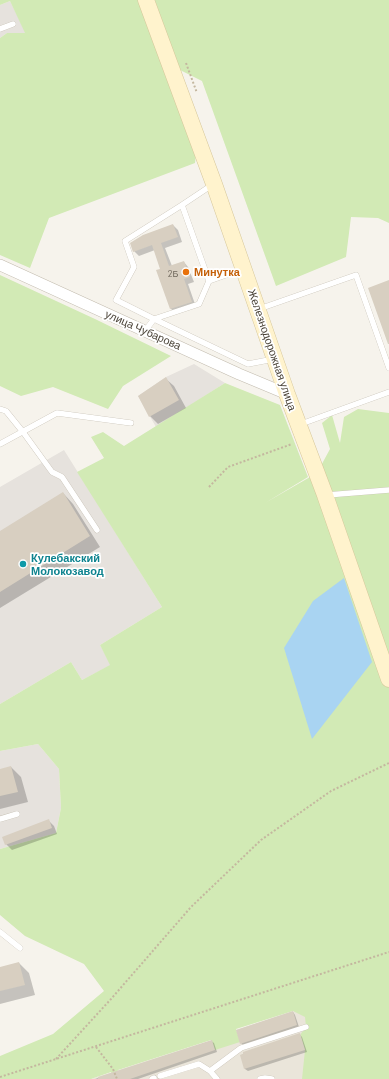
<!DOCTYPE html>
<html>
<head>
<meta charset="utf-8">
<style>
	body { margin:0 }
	canvas { display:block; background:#f6f3ec }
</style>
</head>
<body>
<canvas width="389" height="1079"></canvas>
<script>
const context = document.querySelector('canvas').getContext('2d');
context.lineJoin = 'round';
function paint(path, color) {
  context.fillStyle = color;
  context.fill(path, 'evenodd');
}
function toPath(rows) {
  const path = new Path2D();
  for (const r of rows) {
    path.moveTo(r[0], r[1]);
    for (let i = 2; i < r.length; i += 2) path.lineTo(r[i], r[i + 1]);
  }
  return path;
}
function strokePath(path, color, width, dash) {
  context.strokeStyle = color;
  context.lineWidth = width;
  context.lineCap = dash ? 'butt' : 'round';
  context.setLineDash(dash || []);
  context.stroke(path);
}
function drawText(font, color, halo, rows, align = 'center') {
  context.font = font + ' Barlow,sans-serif';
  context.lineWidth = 3.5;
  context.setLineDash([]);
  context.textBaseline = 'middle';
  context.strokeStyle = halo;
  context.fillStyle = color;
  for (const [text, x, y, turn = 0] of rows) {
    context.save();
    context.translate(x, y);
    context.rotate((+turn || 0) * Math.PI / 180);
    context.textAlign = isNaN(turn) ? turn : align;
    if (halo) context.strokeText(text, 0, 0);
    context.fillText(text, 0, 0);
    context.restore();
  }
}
const residential = toPath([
	[304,1008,325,1079,91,1079,212,1040,236,1030]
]);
const industrial = toPath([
	[10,1,26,33,7,33,0,38,0,5],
	[194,364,225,383,156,427,138,396,166,377],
	[64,450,162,607,100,645,111,665,82,680,71,662,0,704,0,487],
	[38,744,59,769,61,808,56,833,0,849,0,751]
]);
const green = toPath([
	[0,0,140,0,196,153,195,163,49,218,30,268,0,255,0,38,7,33,25,33,10,1,0,5],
	[152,0,389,0,389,223,378,218,351,217,346,257,276,286,202,81,178,69],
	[0,275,95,319,171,356,123,386,108,409,53,387,21,396,0,386],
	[225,383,280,405,308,477,265,503,317,473,330,449,322,423,332,415,340,443,344,417,358,409,389,413,389,1079,302,1079,305,1050,300,1035,306,1027,305,1017,293,1011,236,1029,240,1042,215,1050,211,1040,118,1070,113,1079,111,1072,91,1079,0,1079,0,1056,53,1034,104,991,84,964,25,936,0,915,0,849,56,833,61,808,59,769,38,744,0,751,0,704,71,662,82,680,110,665,100,645,162,607,77,472,104,458,91,437,103,432,124,446]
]);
const water = toPath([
	[344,578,372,662,312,739,284,648,313,601]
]);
const shadow = toPath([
	[173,225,178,230,182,242,165,248,172,266,184,262,188,267,194,282,188,284,196,307,176,313,171,309,162,269,155,250,139,256,134,251],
	[166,379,174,386,186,408,158,424,150,416],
	[63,493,73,504,100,547,0,608,0,532],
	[11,767,21,777,28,802,0,809,0,770],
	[48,820,54,826,57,834,12,850,6,844],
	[19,963,29,973,35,995,0,1004,0,968],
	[293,1012,295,1015,299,1027,244,1046,241,1043],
	[300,1035,302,1037,307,1052,248,1071,245,1069,241,1055],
	[211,1041,214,1043,217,1052,138,1079,95,1079]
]);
const building = toPath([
	[173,224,178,237,161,243,169,266,184,261,190,277,184,279,192,302,170,309,156,270,160,269,152,245,133,252,130,243,143,235],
	[389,280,389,344,388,344,368,288],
	[166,377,179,400,149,417,138,396],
	[63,492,90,536,0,592,0,531],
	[11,766,18,792,0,796,0,769],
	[49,819,52,828,5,845,2,837],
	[19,962,25,985,0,991,0,967],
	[293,1011,297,1025,240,1044,236,1030],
	[300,1033,305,1050,244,1069,240,1055,243,1054,243,1052],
	[212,1040,215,1050,130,1079,98,1079,98,1077]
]);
const path = toPath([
	[186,63,197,93],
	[209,487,228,467,292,444],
	[96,1047,113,1069,117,1079],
	[56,1059,111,999,191,907,261,840,331,791,389,763],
	[0,1077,389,952]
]);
const lane = toPath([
	[0,29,13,24],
	[182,205,125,241,134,267,116,300,154,319,199,304,209,281,182,205,212,185],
	[209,281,243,269],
	[259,309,356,275,389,368],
	[145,331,154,319,248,364,274,359],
	[0,409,6,411,23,432,52,472,62,477,97,530],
	[301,424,389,392],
	[0,444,57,413,131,423],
	[327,495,389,490],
	[0,819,17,814],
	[0,932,20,948],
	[210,1071,241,1048,306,1027],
	[160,1076,199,1064,210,1071,217,1079],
	[152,1079,154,1078],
	[260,1079,265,1078,272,1079]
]);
const street = toPath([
	[0,265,239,374,287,394]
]);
const secondary = toPath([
	[146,0,214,184,287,394,325,495,389,679]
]);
const markers = [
	[186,272,4,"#e8710a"],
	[23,564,4,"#0f9aa8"]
];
const numberNames = [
	["2Б",173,274]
];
const foodNames = [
	["Минутка",194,272]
];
const streetNames = [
	["улица Чубарова",143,330,24],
	["Железнодорожная улица",272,350,71]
];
const cultureNames = [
	["Кулебакский",31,558],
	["Молокозавод",31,571]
];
paint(residential, '#eae5da');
paint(industrial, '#e6e2dd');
paint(green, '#d2eab5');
paint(water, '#a9d4f2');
paint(shadow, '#0003');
paint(building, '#d8cfc1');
strokePath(lane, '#c2bbae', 6);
strokePath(street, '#c2bbae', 12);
strokePath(secondary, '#d6c79b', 17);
strokePath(path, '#c4b79f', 2, [2, 2]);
strokePath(lane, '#fff', 5.5);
strokePath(street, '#fff', 11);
strokePath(secondary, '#fff3cd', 16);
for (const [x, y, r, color] of markers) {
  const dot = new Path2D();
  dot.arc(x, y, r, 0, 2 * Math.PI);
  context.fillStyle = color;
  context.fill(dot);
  strokePath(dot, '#fff', 1.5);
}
drawText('9px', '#6e675b', null, numberNames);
drawText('bold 11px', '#c56008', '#fff', foodNames, 'left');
drawText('11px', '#4b4439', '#fff', streetNames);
drawText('bold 11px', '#0d838f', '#fff', cultureNames, 'left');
</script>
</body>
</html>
